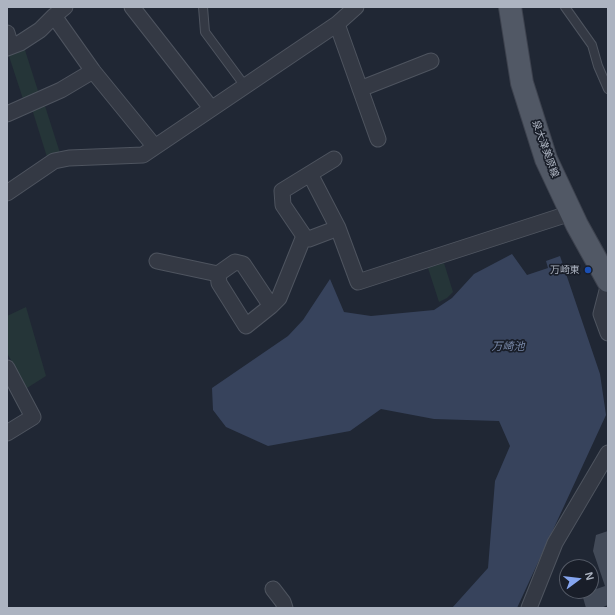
<!DOCTYPE html>
<html>
<head>
<meta charset="utf-8">
<style>
	body { margin:0 }
	#map { position:relative; width:615px; height:615px; overflow:hidden; background:#202734; font-family:Arial,sans-serif }
	canvas { display:block }
	.frame { position:absolute; inset:0; border:8px solid #adb4c1; pointer-events:none }
	.north { position:absolute; left:559px; top:559px; width:40px; height:40px; box-sizing:border-box; background:#191e29; border:1px solid #545a66; border-radius:50%; rotate:75deg; font-size:11px; font-weight:700; line-height:16px; text-align:center; color:#adb4c1 }
	.north::after { content:''; display:block; margin:auto; width:14px; height:18px; background:#85a5ef; clip-path:polygon(50% 0,100% 100%,50% 72%,0 100%) }
</style>
</head>
<body>
<div id="map">
<canvas width="615" height="615"></canvas>
<div class="frame"></div>
<div class="north">N</div>
</div>
<script>
const context = document.querySelector('canvas').getContext('2d');
context.lineJoin = 'round';
function paint(path, color) {
  context.fillStyle = color;
  context.fill(path, 'evenodd');
}
function toPath(rows) {
  const path = new Path2D();
  for (const r of rows) {
    path.moveTo(r[0], r[1]);
    for (let i = 2; i < r.length; i += 2) path.lineTo(r[i], r[i + 1]);
  }
  return path;
}
function strokePath(path, color, width, dash) {
  context.strokeStyle = color;
  context.lineWidth = width;
  context.lineCap = dash ? 'butt' : 'round';
  context.setLineDash(dash || []);
  context.stroke(path);
}
function drawText(font, color, halo, rows, align = 'center') {
  context.font = font + ' Arial,"Noto Sans JP",sans-serif';
  context.lineWidth = 3.5;
  context.setLineDash([]);
  context.textBaseline = 'middle';
  context.strokeStyle = halo;
  context.fillStyle = color;
  for (const [text, x, y, turn = 0] of rows) {
    context.save();
    context.translate(x, y);
    context.rotate((+turn || 0) * Math.PI / 180);
    context.textAlign = isNaN(turn) ? turn : align;
    if (halo) context.strokeText(text, 0, 0);
    context.fillText(text, 0, 0);
    context.restore();
  }
}
const green = toPath([
	[24,47,39,94,23,99,8,53],
	[45,106,60,153,47,157,32,109],
	[444,263,453,292,447,298,439,302,428,268],
	[26,307,46,376,27,388,7,353,7,316]
]);
const water = toPath([
	[512,254,527,275,548,268,546,261,560,256,600,374,606,415,517,608,452,608,488,568,495,481,510,446,499,421,434,419,381,409,350,431,268,446,226,427,213,410,212,388,288,336,303,320,330,279,344,312,371,316,434,310,452,298,474,274]
]);
const building = toPath([
	[608,531,608,605,601,608,586,608,582,594,605,586,593,551,596,535]
]);
const service = toPath([
	[203,7,205,32,245,86],
	[565,7,592,45,598,66,608,89]
]);
const minor = toPath([
	[132,7,211,108],
	[54,16,93,71,155,147],
	[337,24,378,139],
	[7,33,11,46],
	[7,48,20,43,40,30,54,16,65,7],
	[360,89,431,61],
	[7,114,61,90,93,71],
	[334,159,282,191,283,205,304,236,309,239,338,228],
	[310,174,338,228,358,282,571,213],
	[7,193,54,161,69,158,143,155,337,24,356,7],
	[157,261,218,274],
	[608,287,601,314,608,333],
	[271,306,243,264,235,262,218,274,219,283,246,326,271,306,279,298,304,236],
	[7,368,33,417,7,433],
	[273,589,283,602,285,608],
	[529,608,555,543,608,453]
]);
const primary = toPath([
	[510,7,522,83,546,159,577,225,608,281]
]);
const markers = [
	[588,270,4,"#1a4fb4"]
];
const streetNames = [
	["泉大津美原線",545,149,70]
];
const poiNames = [
	["万崎東",580,270]
];
const waterNames = [
	["万崎池",508,347]
];
paint(green, '#253538');
paint(water, '#37435c');
paint(building, '#424a58');
strokePath(service, '#4e545f', 10);
strokePath(minor, '#4e545f', 17);
strokePath(primary, '#3d424e', 24);
strokePath(service, '#343944', 8);
strokePath(minor, '#343944', 15);
strokePath(primary, '#515865', 22);
for (const [x, y, r, color] of markers) {
  const dot = new Path2D();
  dot.arc(x, y, r, 0, 2 * Math.PI);
  context.fillStyle = color;
  context.fill(dot);
  strokePath(dot, '#191e29', 1.5);
}
drawText('10px', '#adb4c1', '#191e29', streetNames);
drawText('10px', '#adb4c1', '#191e29', poiNames, 'right');
drawText('italic 11px', '#7888a8', '#191e29', waterNames);
</script>
</body>
</html>
